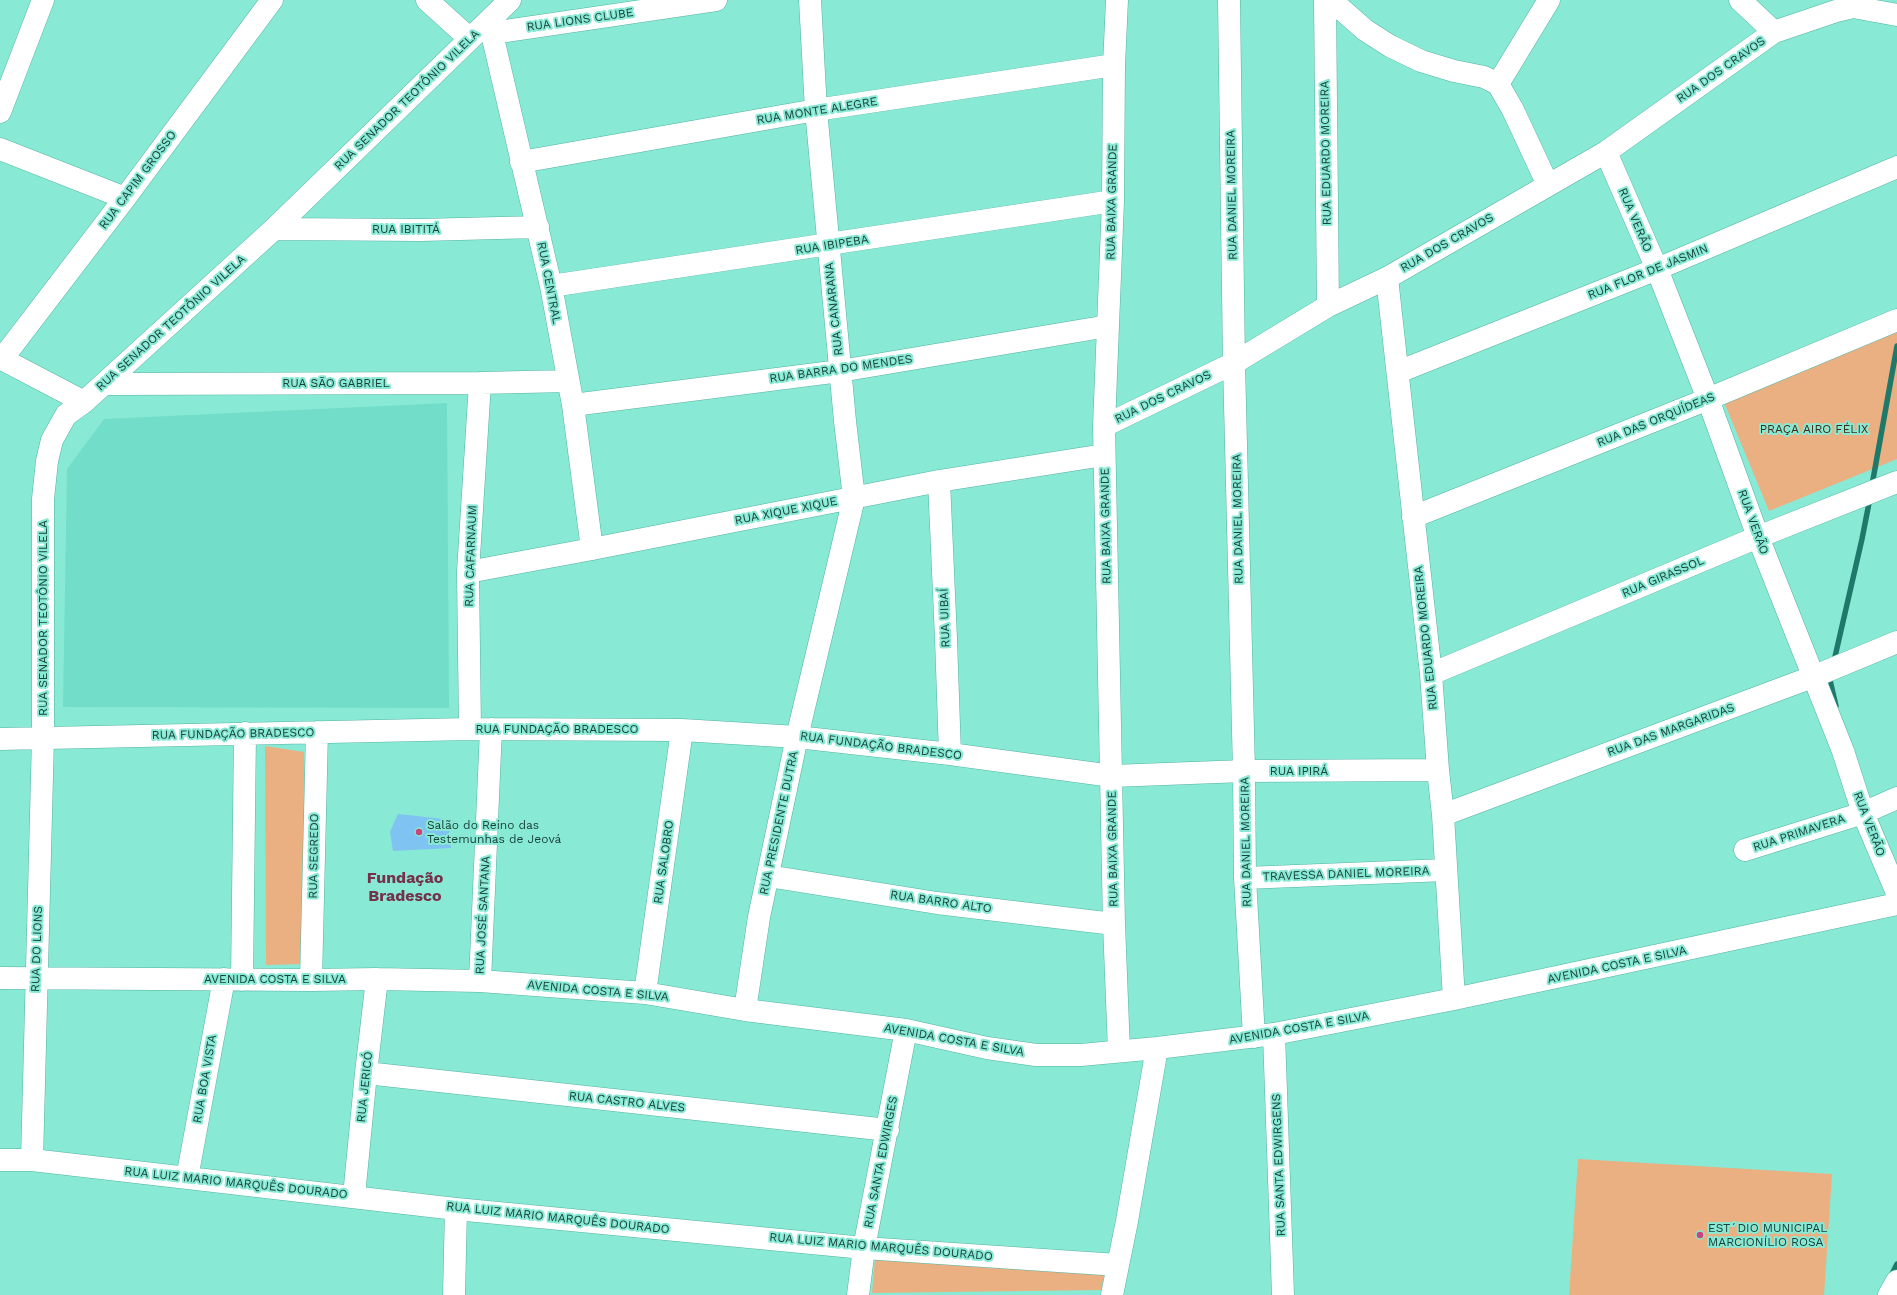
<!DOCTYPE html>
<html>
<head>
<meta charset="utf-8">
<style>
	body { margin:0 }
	canvas { display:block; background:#88e9d5 }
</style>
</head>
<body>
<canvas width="1897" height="1295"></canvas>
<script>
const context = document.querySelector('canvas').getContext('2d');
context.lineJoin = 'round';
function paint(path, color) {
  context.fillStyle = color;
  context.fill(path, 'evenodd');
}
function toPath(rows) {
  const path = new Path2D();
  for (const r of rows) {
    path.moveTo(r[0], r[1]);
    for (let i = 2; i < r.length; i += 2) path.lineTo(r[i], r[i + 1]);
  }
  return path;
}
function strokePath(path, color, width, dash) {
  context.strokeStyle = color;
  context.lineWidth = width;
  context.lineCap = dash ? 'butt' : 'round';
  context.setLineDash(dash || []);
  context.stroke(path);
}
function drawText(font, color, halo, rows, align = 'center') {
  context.font = font + ' "Work Sans",sans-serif';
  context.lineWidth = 4;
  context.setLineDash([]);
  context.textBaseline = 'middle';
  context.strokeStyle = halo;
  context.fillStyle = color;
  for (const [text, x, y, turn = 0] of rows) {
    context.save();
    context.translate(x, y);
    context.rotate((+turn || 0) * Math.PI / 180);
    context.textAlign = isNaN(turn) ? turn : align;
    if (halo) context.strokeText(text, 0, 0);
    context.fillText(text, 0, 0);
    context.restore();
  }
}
const built = toPath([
	[447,403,449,708,63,707,67,469,104,419]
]);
const green = toPath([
	[1897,332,1897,459,1769,511,1724,402],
	[265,746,304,752,305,964,266,965],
	[1578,1159,1832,1174,1824,1295,1569,1295],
	[875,1260,1104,1275,1101,1290,872,1293]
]);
const stream = toPath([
	[1872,485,1897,346],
	[1834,661,1862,539,1870,498],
	[1831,676,1830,680,1836,706],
	[1890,1278,1897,1264]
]);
const building = toPath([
	[398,814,453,820,449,833,451,848,393,851,390,832]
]);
const minor = toPath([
	[427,0,470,39],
	[1117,0,1114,65,1113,201,1104,426,1114,924,1119,1051],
	[1229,0,1234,363,1244,771,1245,878,1254,1037],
	[1325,0,1328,306],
	[1331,0,1365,30,1390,46,1421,61,1454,71,1484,77,1498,84,1513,110,1548,185],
	[1740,0,1774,32],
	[489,21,551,286,573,405,592,549],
	[492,33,716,0],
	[1498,84,1549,0],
	[0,112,43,0],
	[0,149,125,198],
	[1606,152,1657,269,1708,399,1758,537,1843,751,1863,813,1897,893],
	[521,162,816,110,1114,65],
	[274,229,421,230,538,227],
	[1387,278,1431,674,1438,770,1443,815,1454,999],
	[551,286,1113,201],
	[0,358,84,402],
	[2,359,125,198,272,0],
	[1398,372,1657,269,1897,167],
	[104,384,480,383,567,381],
	[573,405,840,371,1108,326],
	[1104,426,1234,363,1328,306,1387,278,1606,152,1774,32,1836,11,1853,7,1897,15],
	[939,481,946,639,950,754],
	[1413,517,1708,399,1897,320],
	[468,572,592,549,939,481,1104,455],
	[1431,674,1758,537,1897,482],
	[470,729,468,572,480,383],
	[0,739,470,729,682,730,797,737,950,754,1112,776,1244,771,1438,770],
	[1443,815,1815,676,1897,642],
	[1745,850,1863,813,1897,798],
	[768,876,937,903,1114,924],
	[1245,878,1446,870],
	[0,978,311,980,377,979,480,981,645,993,745,1010,906,1030,987,1048,1036,1055,1081,1055,1157,1048,1274,1034,1454,999,1897,904],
	[242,980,245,733],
	[311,980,317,732],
	[480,981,491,729],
	[645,993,682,730],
	[745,1010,759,917,797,737,854,498,845,421,816,110,810,0],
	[1274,1034,1283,1295],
	[366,1073,888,1130],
	[0,1160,32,1160,456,1209,864,1248,1118,1265],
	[32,1160,43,738,43,499,47,461,52,440,66,415,84,402,274,229,510,0],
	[187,1178,224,979],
	[354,1196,366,1073,377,979],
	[454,1295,456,1209],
	[858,1295,864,1248,906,1030],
	[1112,1295,1127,1221,1157,1048],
	[1889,1295,1897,1281]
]);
const markers = [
	[419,832,4,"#cc427a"],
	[1700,1235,4,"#cc427a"]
];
const streetNames = [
	["RUA LIONS CLUBE",580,20,-8],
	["RUA DOS CRAVOS",1721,70,-35],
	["RUA SENADOR TEOTÔNIO VILELA",407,100,-44],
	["RUA MONTE ALEGRE",817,111,-9],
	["RUA EDUARDO MOREIRA",1326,153,-91],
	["RUA CAPIM GROSSO",138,180,-53],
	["RUA DANIEL MOREIRA",1232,195,-91],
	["RUA BAIXA GRANDE",1112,202,-89],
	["RUA VERÃO",1635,220,67],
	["RUA IBITITÁ",406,229],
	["RUA DOS CRAVOS",1447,243,-30],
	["RUA IBIPEBA",832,245,-9],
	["RUA FLOR DE JASMIN",1648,272,-22],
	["RUA CENTRAL",549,283,79],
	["RUA CANARANA",834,309,-96],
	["RUA SENADOR TEOTÔNIO VILELA",171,323,-42],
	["RUA BARRA DO MENDES",841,369,-8],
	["RUA SÃO GABRIEL",336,383],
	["RUA DOS CRAVOS",1163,397,-26],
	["RUA DAS ORQUÍDEAS",1656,420,-22],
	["RUA XIQUE XIQUE",786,511,-11],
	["RUA DANIEL MOREIRA",1238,519,-91],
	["RUA VERÃO",1753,522,70],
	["RUA BAIXA GRANDE",1106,526,-91],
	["RUA CAFARNAUM",471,556,-88],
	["RUA GIRASSOL",1663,577,-23],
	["RUA SENADOR TEOTÔNIO VILELA",43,618,-90],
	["RUA UIBAÍ",945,618,-92],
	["RUA EDUARDO MOREIRA",1426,638,-96],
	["RUA FUNDAÇÃO BRADESCO",557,729],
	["RUA DAS MARGARIDAS",1671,730,-20],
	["RUA FUNDAÇÃO BRADESCO",233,734,-1],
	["RUA FUNDAÇÃO BRADESCO",881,746,7],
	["RUA IPIRÁ",1299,771],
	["RUA PRESIDENTE DUTRA",779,823,-78],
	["RUA VERÃO",1869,824,69],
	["RUA PRIMAVERA",1799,833,-18],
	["RUA DANIEL MOREIRA",1246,842,-91],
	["RUA BAIXA GRANDE",1113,849,-91],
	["RUA SEGREDO",314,856,-89],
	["RUA SALOBRO",664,862,-82],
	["TRAVESSA DANIEL MOREIRA",1346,874,-2],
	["RUA BARRO ALTO",941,902,8],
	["RUA JOSÉ SANTANA",483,915,-87],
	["RUA DO LIONS",37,949,-88],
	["AVENIDA COSTA E SILVA",1617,965,-12],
	["AVENIDA COSTA E SILVA",275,979],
	["AVENIDA COSTA E SILVA",598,991,5],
	["AVENIDA COSTA E SILVA",1299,1028,-10],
	["AVENIDA COSTA E SILVA",954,1040,10],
	["RUA BOA VISTA",205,1079,-80],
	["RUA JERICÓ",365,1087,-84],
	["RUA CASTRO ALVES",627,1102,6],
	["RUA SANTA EDWIRGES",881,1162,-79],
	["RUA SANTA EDWIRGENS",1279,1165,-92],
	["RUA LUIZ MARIO MARQUÊS DOURADO",236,1183,6],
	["RUA LUIZ MARIO MARQUÊS DOURADO",558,1218,6],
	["RUA LUIZ MARIO MARQUÊS DOURADO",881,1247,5]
];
const parkNames = [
	["PRAÇA AIRO FÉLIX",1814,429]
];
const poiNames = [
	["Salão do Reino das",427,825],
	["Testemunhas de Jeová",427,839],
	["EST´DIO MUNICIPAL",1708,1228],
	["MARCIONÍLIO ROSA",1708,1242]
];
const districtNames = [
	["Fundação",405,878],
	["Bradesco",405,896]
];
paint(built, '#72dec9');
paint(green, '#eab082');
strokePath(stream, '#1f796b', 5.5);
paint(building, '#7ec3f1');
strokePath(minor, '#51b3a1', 23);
strokePath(minor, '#fff', 22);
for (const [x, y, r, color] of markers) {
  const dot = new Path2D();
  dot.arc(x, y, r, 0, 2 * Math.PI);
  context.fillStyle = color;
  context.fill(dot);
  strokePath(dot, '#88e9d5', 1.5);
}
drawText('12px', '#19423b', '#88e9d5', streetNames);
drawText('12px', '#442a14', '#88e9d5', parkNames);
drawText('12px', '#19423b', '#88e9d5', poiNames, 'left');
drawText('bold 16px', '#75314a', '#88e9d5', districtNames);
</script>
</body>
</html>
